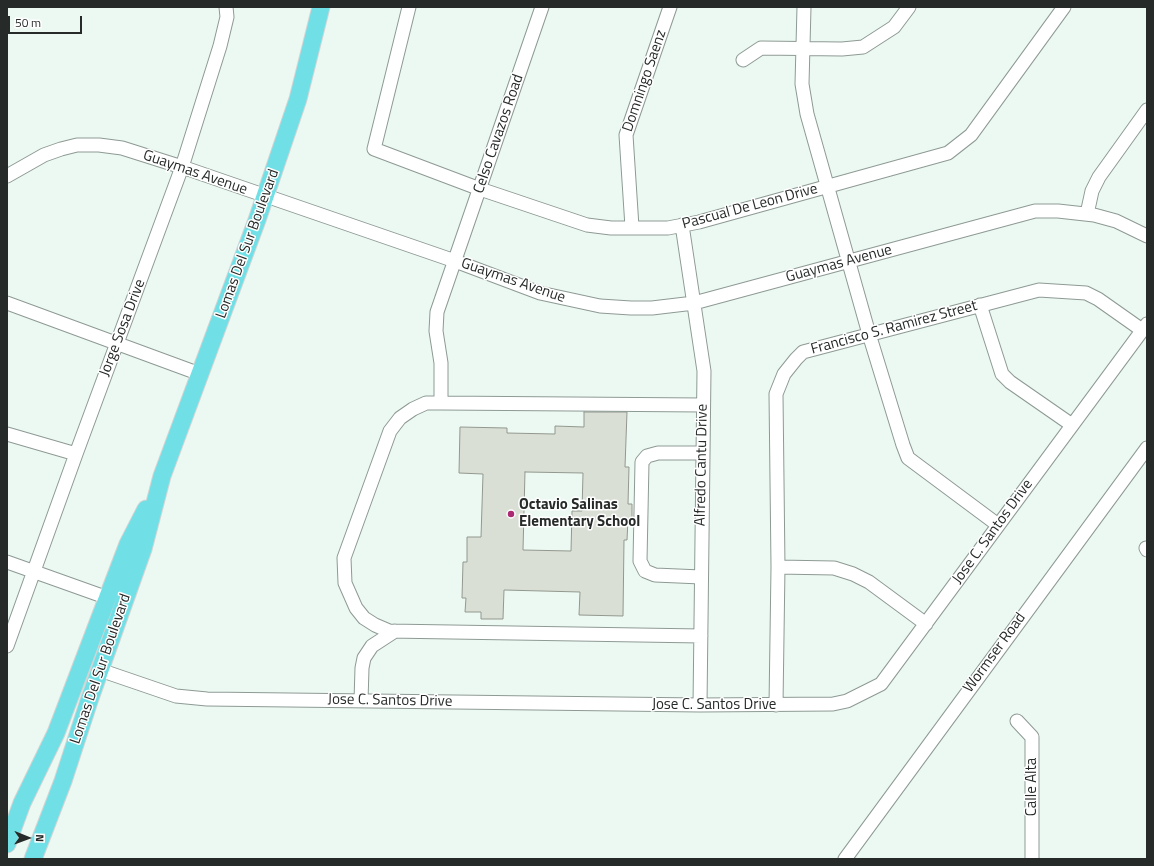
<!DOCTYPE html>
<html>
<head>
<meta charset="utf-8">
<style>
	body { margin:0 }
	#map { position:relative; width:1154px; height:866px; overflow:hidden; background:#ecf9f3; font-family:"Titillium Web",sans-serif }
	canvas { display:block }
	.frame { position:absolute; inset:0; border:8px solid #262a28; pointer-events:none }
	.north { position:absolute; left:8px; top:818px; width:40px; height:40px; -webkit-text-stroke:3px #fff; paint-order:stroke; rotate:91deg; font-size:11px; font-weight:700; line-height:16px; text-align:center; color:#262a28 }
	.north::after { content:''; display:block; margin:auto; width:14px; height:18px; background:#262a28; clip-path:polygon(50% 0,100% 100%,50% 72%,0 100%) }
	.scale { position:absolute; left:8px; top:16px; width:74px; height:18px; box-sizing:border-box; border:2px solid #262a28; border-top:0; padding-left:5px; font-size:12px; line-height:14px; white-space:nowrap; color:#262a28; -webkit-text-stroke:3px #fff; paint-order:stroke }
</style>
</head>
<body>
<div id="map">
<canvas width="1154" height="866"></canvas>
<div class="frame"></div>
<div class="north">N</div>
<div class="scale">50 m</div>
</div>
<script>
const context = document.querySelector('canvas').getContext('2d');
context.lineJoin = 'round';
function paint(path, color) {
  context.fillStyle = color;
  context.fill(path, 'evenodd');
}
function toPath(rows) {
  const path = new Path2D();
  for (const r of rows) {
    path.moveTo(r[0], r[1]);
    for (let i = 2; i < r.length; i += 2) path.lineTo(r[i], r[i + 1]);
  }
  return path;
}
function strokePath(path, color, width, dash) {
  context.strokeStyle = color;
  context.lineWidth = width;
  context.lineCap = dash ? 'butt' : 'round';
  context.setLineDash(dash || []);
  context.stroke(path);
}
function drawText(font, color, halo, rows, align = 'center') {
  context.font = font + ' "Titillium Web",sans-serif';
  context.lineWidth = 3;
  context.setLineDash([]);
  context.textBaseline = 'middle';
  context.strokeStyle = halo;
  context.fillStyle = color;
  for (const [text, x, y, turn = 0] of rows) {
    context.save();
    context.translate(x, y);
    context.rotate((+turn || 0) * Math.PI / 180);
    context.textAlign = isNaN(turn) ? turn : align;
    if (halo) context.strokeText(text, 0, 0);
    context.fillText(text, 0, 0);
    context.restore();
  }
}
const building = toPath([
	[584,412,627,412,625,467,629,467,628,504,632,504,632,519,628,519,627,540,624,540,623,616,579,615,580,592,504,590,503,619,481,619,481,612,465,612,466,598,462,598,463,562,467,562,467,537,481,537,483,474,459,473,460,427,507,428,507,433,555,434,555,426,584,427,584,412],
	[525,472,583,473,582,511,572,511,571,551,523,550,525,472]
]);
const minor = toPath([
	[409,7,374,149,480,189,587,225,611,228,668,228,699,222,948,153,971,135,1064,7],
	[542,7,437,312,436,331,441,363,441,403,426,403,413,409,400,418,390,431,344,558,345,583,356,608,364,618,375,625,389,631,701,636],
	[804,7,802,84,807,114,869,334,903,445,908,458,998,525],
	[743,60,761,48,842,49,863,47,894,27,909,7],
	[7,176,44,155,61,149,77,145,99,145,122,148,182,167,455,261,540,293,600,306,631,308,652,308,694,303,1035,211,1058,211,1094,215,1116,221,1147,236],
	[1087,214,1092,191,1099,177,1147,110],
	[682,225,704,371,700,705],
	[632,227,626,135,670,7],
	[7,303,200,374],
	[980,305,1002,374,1010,382,1072,425],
	[441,403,703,405],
	[7,434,76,454],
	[1146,548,1147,550],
	[7,562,108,598],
	[778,567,834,568,853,574,869,582,926,624],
	[701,577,655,575,645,571,640,561,642,462,647,456,658,453,703,453],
	[7,646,76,454,182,167,220,46,227,17,226,7],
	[100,670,176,696,207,699,700,705,833,704,847,701,881,684,1147,324],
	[361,701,362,668,364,658,372,646,395,631],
	[776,705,778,567,776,394,784,374,796,359,803,352,1039,290,1086,293,1098,299,1142,330],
	[1017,721,1032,737,1032,859],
	[845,859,1147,448]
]);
const major = toPath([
	[7,844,22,803,56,733,128,544,146,509],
	[33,859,63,781,89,701,143,549,162,476,257,220,298,99,321,7]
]);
const markers = [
	[511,514,4,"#ac2973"]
];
const streetNames = [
	["Domningo Saenz",645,81,-71],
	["Celso Cavazos Road",499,134,-71],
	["Guaymas Avenue",195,173,19],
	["Pascual De Leon Drive",750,207,-15],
	["Lomas Del Sur Boulevard",248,244,-70],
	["Guaymas Avenue",839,264,-15],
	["Guaymas Avenue",513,281,19],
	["Jorge Sosa Drive",123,328,-69],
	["Francisco S. Ramirez Street",894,328,-15],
	["Alfredo Cantu Drive",702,465,-89],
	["Jose C. Santos Drive",993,532,-54],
	["Wormser Road",995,653,-54],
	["Lomas Del Sur Boulevard",101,669,-71],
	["Jose C. Santos Drive",390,701,1],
	["Jose C. Santos Drive",714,705],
	["Calle Alta",1032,787,-90]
];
const poiNames = [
	["Octavio Salinas",519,505],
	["Elementary School",519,522]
];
paint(building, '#d9dfd5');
strokePath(building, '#93988e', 1);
strokePath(minor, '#8e9a94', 15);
strokePath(major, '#d4d4d4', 19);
strokePath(minor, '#fff', 13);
strokePath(major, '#70e0e6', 17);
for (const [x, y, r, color] of markers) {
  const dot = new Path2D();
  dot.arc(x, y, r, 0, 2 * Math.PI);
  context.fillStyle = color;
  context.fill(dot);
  strokePath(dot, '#fff', 1.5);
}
drawText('15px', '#262a28', '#fff', streetNames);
drawText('bold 15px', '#262a28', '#fff', poiNames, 'left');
</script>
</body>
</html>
